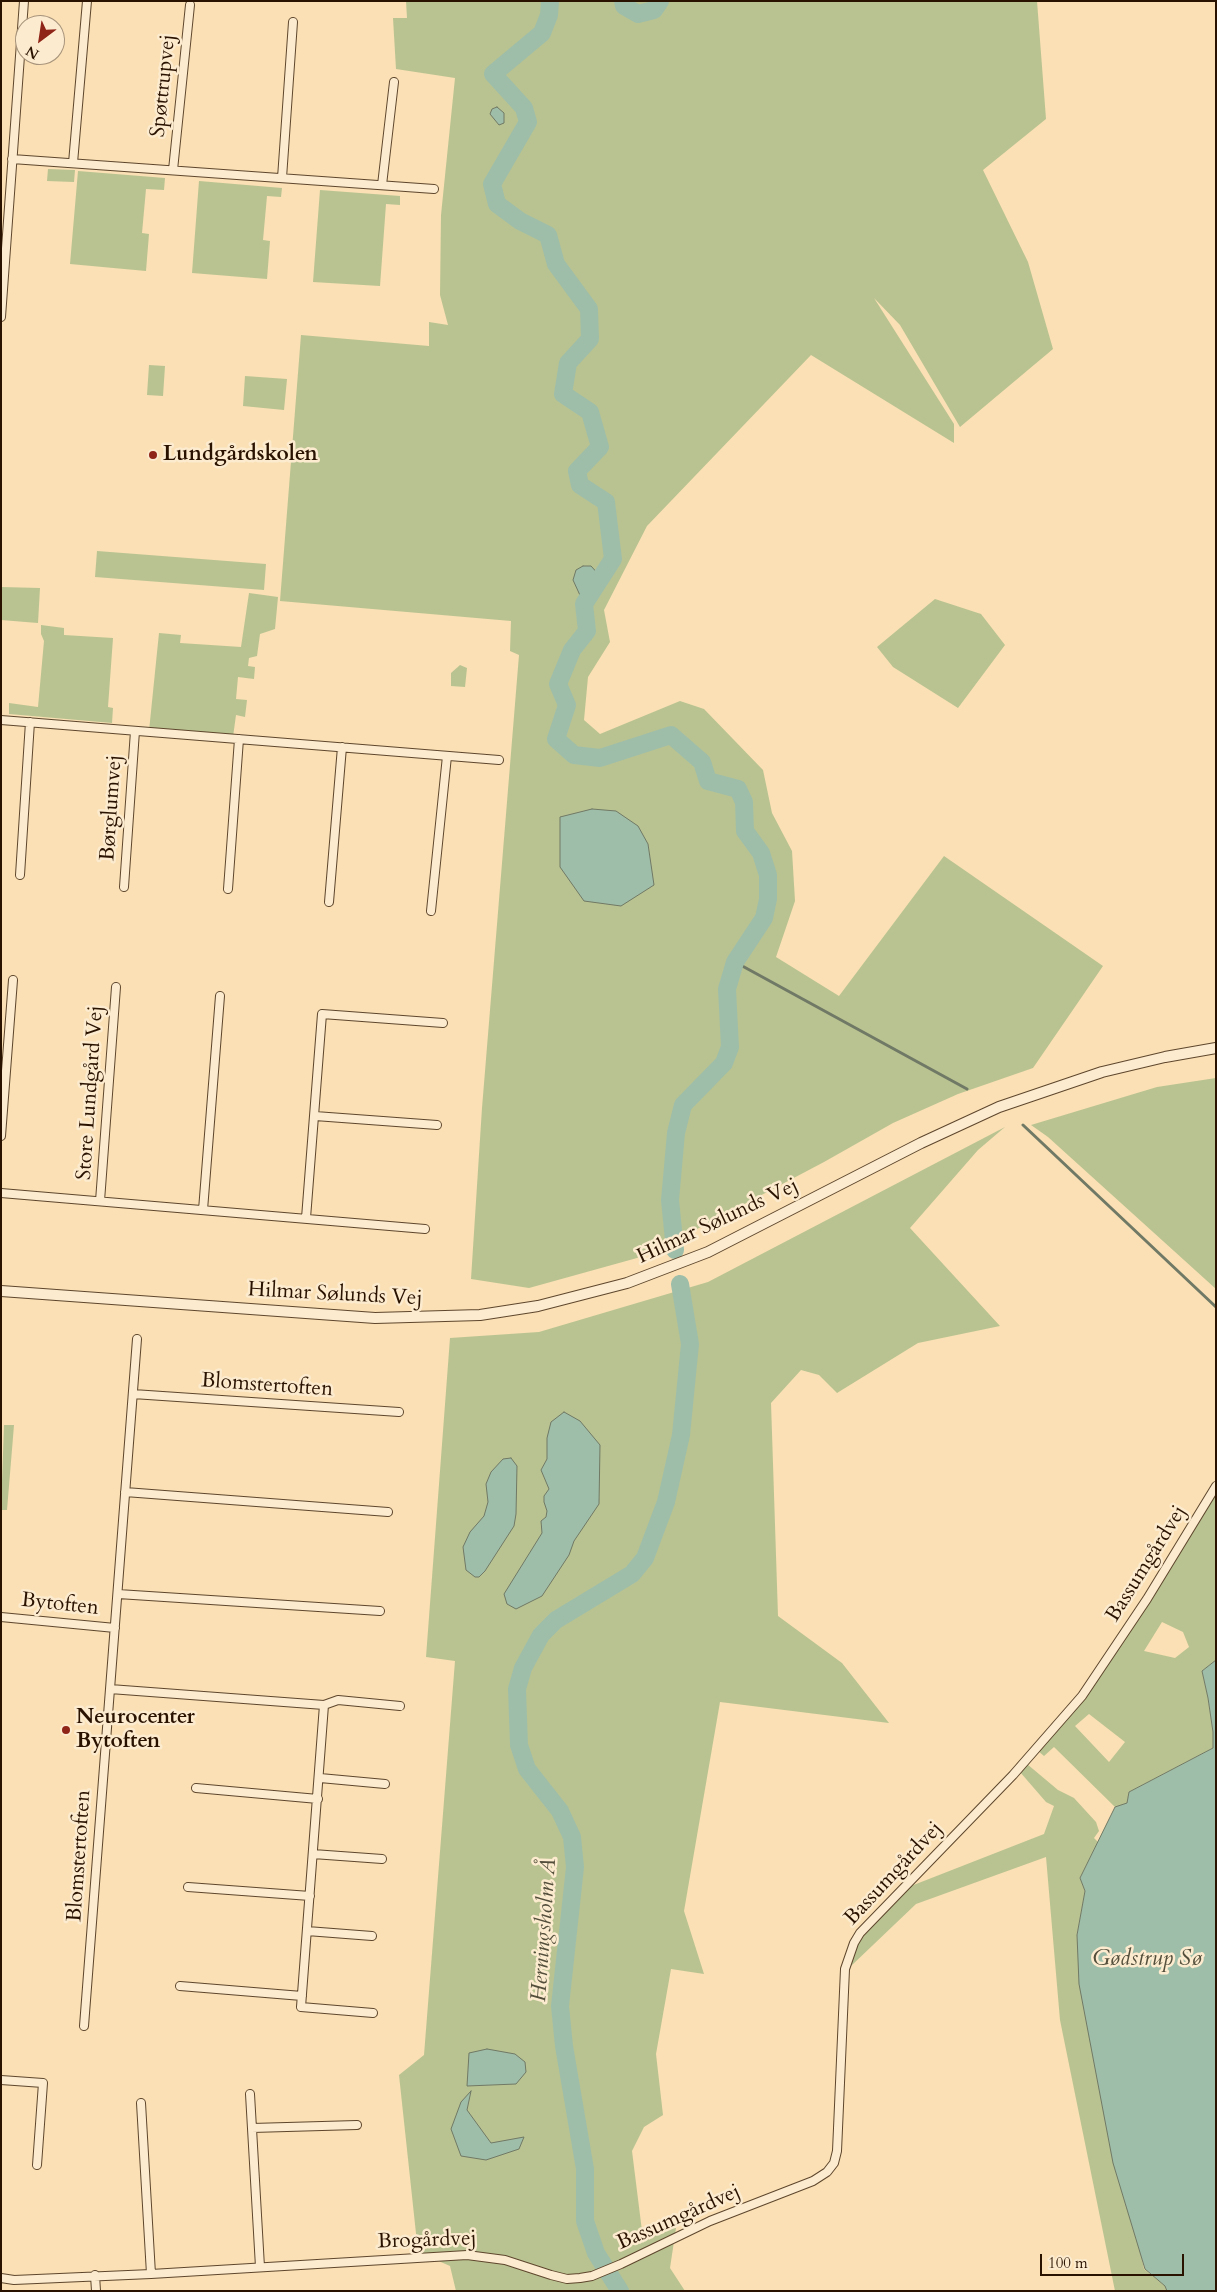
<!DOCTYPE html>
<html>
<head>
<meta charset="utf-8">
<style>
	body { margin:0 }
	#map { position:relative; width:1217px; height:2292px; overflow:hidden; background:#fae0b4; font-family:Cardo,serif }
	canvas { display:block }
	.frame { position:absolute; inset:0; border:2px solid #2a1200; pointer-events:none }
	.north { position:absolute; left:15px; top:15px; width:50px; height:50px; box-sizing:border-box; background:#fcebce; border:1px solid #a8947c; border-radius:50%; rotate:211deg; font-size:14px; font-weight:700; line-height:20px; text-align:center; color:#2a1200 }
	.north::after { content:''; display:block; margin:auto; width:18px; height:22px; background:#8f2418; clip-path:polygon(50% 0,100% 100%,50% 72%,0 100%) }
	.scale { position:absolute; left:1040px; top:2254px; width:144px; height:22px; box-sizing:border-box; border:2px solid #2a1200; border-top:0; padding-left:6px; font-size:15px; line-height:18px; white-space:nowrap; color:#2a1200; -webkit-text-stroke:4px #fcebce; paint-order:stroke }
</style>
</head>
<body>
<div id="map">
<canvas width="1217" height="2292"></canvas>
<div class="frame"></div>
<div class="north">N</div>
<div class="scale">100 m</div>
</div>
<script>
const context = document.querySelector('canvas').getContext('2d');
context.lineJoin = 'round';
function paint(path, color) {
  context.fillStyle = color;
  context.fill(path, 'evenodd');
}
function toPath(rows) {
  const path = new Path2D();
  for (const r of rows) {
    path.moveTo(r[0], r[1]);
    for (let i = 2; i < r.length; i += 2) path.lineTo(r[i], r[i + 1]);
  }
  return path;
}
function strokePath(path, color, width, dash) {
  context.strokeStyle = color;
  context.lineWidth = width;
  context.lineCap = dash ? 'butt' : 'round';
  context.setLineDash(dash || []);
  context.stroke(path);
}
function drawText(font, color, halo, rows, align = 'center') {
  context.font = font + ' Cardo,serif';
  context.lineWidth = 5;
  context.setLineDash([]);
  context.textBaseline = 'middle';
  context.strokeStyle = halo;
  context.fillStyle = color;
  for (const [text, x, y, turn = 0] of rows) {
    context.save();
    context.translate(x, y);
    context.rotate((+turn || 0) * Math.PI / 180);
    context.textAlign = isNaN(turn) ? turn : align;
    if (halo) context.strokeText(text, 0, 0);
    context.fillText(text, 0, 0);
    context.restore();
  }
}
const green = toPath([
	[406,1,1037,1,1046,119,983,170,1028,262,1053,349,960,427,900,325,874,298,954,424,954,443,811,355,647,526,604,610,610,642,588,677,584,720,600,734,680,701,704,709,763,770,772,813,792,851,795,901,776,957,839,996,944,856,1103,966,1033,1068,958,1094,893,1123,824,1162,680,1238,637,1258,529,1288,471,1279,482,1108,519,655,510,651,511,621,280,601,301,335,429,346,429,322,448,325,440,295,441,215,455,78,396,69,393,18,407,18],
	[48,169,75,170,74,182,47,181],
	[78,171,165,178,164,190,146,189,142,233,149,234,146,271,70,264],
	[199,181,282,188,281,197,267,196,263,240,270,241,267,279,192,273],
	[320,190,400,196,400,205,386,204,380,286,313,282],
	[149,365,165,366,163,396,147,395],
	[245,376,287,379,284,410,243,406],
	[97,551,266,564,264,590,95,577],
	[1,587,40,588,38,623,1,620],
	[249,593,278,597,275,629,260,634,257,656,249,658,248,666,255,667,254,679,238,677,236,699,247,700,245,717,236,715,233,737,149,731,159,633,181,635,180,643,241,647],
	[935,599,981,614,1005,645,958,708,893,667,877,647],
	[41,625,64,628,64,635,113,638,108,707,113,708,112,723,9,714,9,703,38,707,44,641,41,634],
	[460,665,467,668,465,687,451,686,451,673],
	[1216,1078,1216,1289,1048,1137,1031,1125,1157,1087],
	[1005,1127,978,1150,910,1228,1000,1326,918,1343,837,1393,819,1375,801,1370,771,1403,778,1616,842,1663,889,1723,720,1702,684,1911,704,1974,671,1969,656,2054,663,2115,644,2127,632,2151,642,2231,676,2228,670,2268,685,2291,456,2291,450,2266,418,2252,399,2075,424,2055,455,1661,426,1657,450,1338,539,1332,708,1282],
	[4,1425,14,1425,7,1510,1,1510],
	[1216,1494,1216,1660,1202,1671,1208,1698,1213,1732,1213,1748,1129,1792,1127,1804,1115,1807,1054,1747,1044,1756,1037,1750,1079,1706],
	[1162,1622,1183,1632,1189,1647,1175,1658,1144,1651],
	[1089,1714,1125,1742,1109,1762,1075,1726],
	[1027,1764,1058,1790,1074,1798,1096,1822,1099,1831,1094,1838,1098,1842,1080,1878,1085,1891,1077,1935,1144,2269,1165,2286,1167,2291,1115,2291,1060,2020,1046,1857,916,1904,851,1966,858,1941,911,1886,1044,1834,1054,1806,1046,1802,1020,1772]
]);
const water = toPath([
	[497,107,504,113,504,123,499,125,490,114,492,109,497,107],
	[583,566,591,566,601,577,584,604,573,580,576,570,583,566],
	[592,809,616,811,638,826,648,844,654,885,621,906,584,901,560,867,560,817,592,809],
	[564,1412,580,1421,600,1445,599,1504,574,1541,569,1555,542,1596,516,1609,507,1604,504,1594,542,1533,541,1521,546,1517,547,1511,544,1502,544,1496,549,1489,541,1470,547,1459,547,1438,551,1422,564,1412],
	[511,1458,517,1466,516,1514,514,1526,485,1571,479,1577,475,1577,466,1570,463,1547,470,1532,484,1516,488,1502,486,1484,491,1472,503,1459,511,1458],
	[1216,1660,1216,2291,1167,2291,1165,2286,1145,2269,1113,2163,1079,1984,1077,1935,1085,1891,1080,1878,1115,1807,1127,1803,1129,1792,1213,1748,1213,1732,1208,1698,1202,1671,1216,1660],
	[487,2049,515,2054,525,2062,526,2072,516,2084,467,2086,469,2053,487,2049],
	[471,2091,467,2110,491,2143,524,2137,519,2149,486,2160,461,2156,451,2129,461,2102,471,2091]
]);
const stream = toPath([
	[735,962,967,1089],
	[1023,1125,1216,1307]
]);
const river = toPath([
	[550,1,549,15,542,33,493,74,524,108,528,122,492,184,497,204,520,221,548,235,556,264,589,309,590,339,568,363,563,394,590,412,600,447,577,471,580,485,606,502,613,559,584,604,587,631,572,650,558,684,567,705,556,739,574,755,600,758,671,735,702,762,708,781,738,789,744,802,745,831,761,853,768,875,768,899,764,918,735,962,727,989,730,1047,724,1063,683,1105,676,1133,670,1200,675,1250],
	[623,1,624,6,638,14,654,10,660,1],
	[620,2291,596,2253,585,2221,585,2169,564,2046,560,2006,575,1867,572,1837,560,1811,527,1769,519,1745,517,1689,523,1668,541,1635,556,1620,632,1574,645,1558,666,1502,681,1435,690,1344,680,1284]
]);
const minor = toPath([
	[12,159,434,189],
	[73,163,87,1],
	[173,170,190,5],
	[282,178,293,22],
	[382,185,394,82],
	[1,317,24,1],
	[1,720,499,760],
	[20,875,30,722],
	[124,887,135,731],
	[228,889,239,739],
	[329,902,342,747],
	[431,911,447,756],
	[315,1116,437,1125],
	[1,1136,13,980],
	[1,1193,425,1229],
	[100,1201,116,987],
	[203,1210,220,996],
	[306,1218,322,1014,443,1023],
	[133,1394,399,1412],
	[125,1492,388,1512],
	[118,1594,380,1611],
	[1,1617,115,1628],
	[110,1689,324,1705,301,2007,373,2013],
	[324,1705,338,1700,400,1706],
	[320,1778,385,1784],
	[196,1788,318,1799],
	[313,1854,382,1859],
	[188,1887,310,1896],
	[307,1931,372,1936],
	[180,1986,302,1996],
	[84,2026,137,1339],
	[1,2080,43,2083,37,2165],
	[250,2094,260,2267],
	[141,2103,151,2274],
	[252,2128,357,2125],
	[95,2275,96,2291],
	[1,2278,14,2280,151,2274,467,2255,505,2260,551,2275,567,2279,580,2278,592,2276,621,2264,710,2221,813,2181,827,2172,834,2163,837,2151,845,1969,854,1943,860,1933,1013,1775,1082,1696,1147,1599,1216,1486]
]);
const tertiary = toPath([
	[1,1291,375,1318,480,1315,538,1306,627,1283,708,1252,921,1143,999,1107,1102,1072,1165,1057,1216,1048]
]);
const markers = [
	[153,455,5,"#8f2418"],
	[66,1730,5,"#8f2418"]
];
const streetNames = [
	["Spøttrupvej",164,86,-84],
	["Børglumvej",112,808,-86],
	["Store Lundgård Vej",91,1093,-86],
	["Hilmar Sølunds Vej",718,1222,-25],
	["Hilmar Sølunds Vej",335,1295,3],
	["Blomstertoften",267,1386,4],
	["Bassumgårdvej",1147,1564,-58],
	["Bytoften",60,1605,6],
	["Blomstertoften",80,1856,-86],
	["Bassumgårdvej",894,1874,-47],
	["Bassumgårdvej",679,2218,-24],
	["Brogårdvej",427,2241,-2]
];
const poiNames = [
	["Lundgårdskolen",163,455],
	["Neurocenter",76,1718],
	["Bytoften",76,1742]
];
const waterNames = [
	["Herningsholm Å",545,1930,-86],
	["Gødstrup Sø",1147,1960]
];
paint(green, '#b9c391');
paint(water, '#9fbea9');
strokePath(water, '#707965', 1);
strokePath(stream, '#707965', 3);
strokePath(river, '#9fbea9', 18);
strokePath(minor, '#5e462d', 10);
strokePath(tertiary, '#5e462d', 12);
strokePath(minor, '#fcebce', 8);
strokePath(tertiary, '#fcebce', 10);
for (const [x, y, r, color] of markers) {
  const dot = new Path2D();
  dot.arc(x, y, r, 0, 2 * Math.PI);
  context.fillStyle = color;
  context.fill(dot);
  strokePath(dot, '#fcebce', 2);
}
drawText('21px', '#2a1200', '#fcebce', streetNames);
drawText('bold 21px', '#2a1200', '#fcebce', poiNames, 'left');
drawText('italic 22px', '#534e3b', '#fcebce', waterNames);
</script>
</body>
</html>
